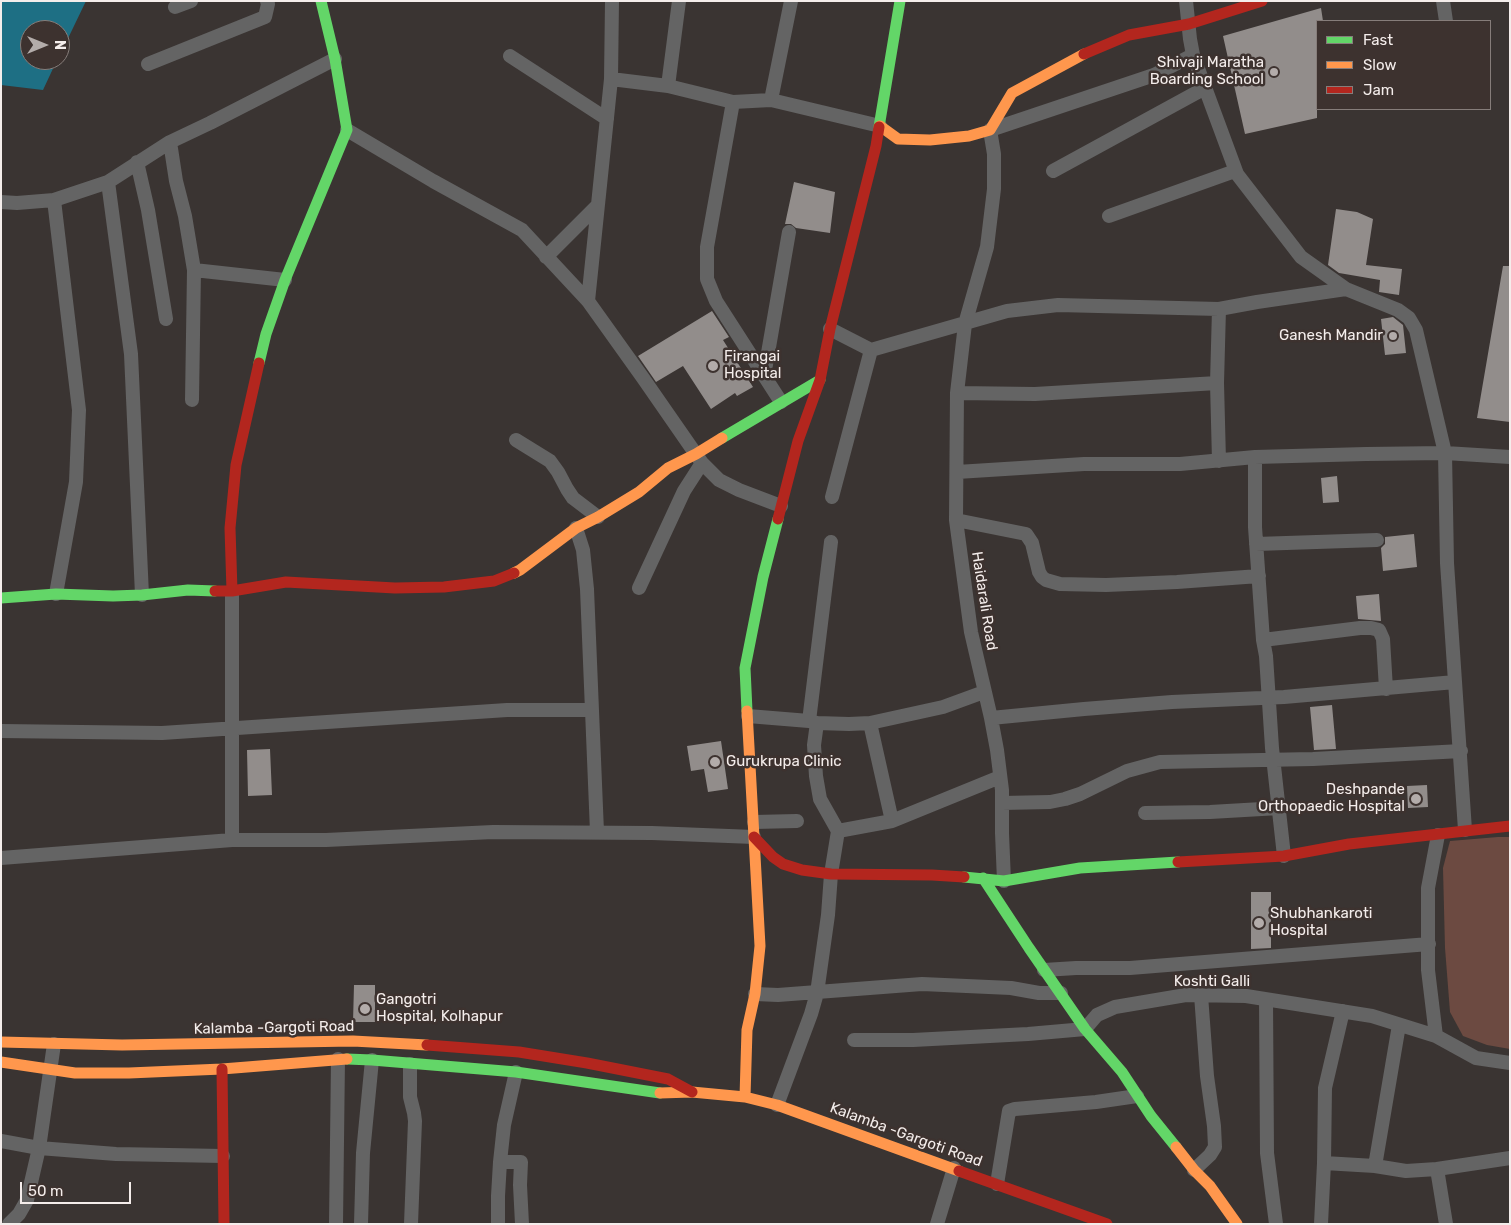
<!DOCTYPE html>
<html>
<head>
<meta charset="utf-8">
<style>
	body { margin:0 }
	#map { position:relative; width:1511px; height:1225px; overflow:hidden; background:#3a3432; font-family:Rubik,sans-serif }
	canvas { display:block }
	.frame { position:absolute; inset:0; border:2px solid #f4edeb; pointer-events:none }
	.legend { position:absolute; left:1316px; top:20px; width:175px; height:90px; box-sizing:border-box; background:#3d322f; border:1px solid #867d7a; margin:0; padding:6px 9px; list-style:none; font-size:15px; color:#f4edeb }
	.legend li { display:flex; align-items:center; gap:10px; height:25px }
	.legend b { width:25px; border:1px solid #867d7a }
	.north { position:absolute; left:20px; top:20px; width:50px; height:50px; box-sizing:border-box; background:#3d322f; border:1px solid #867d7a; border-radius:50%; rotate:90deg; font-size:14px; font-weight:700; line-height:20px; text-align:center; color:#f4edeb }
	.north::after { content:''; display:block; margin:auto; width:18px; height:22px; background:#b3acaa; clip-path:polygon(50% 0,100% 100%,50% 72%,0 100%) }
	.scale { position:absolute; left:20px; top:1182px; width:111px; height:22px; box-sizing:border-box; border:2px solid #f4edeb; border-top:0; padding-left:6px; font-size:15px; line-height:18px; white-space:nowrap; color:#f4edeb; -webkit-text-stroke:4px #3d322f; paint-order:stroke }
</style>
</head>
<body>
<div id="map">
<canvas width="1511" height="1225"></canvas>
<div class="frame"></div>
<ul class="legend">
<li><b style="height:6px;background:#63d668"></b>Fast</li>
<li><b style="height:6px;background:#ff974d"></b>Slow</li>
<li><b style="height:6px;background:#b3261e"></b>Jam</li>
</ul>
<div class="north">N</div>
<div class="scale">50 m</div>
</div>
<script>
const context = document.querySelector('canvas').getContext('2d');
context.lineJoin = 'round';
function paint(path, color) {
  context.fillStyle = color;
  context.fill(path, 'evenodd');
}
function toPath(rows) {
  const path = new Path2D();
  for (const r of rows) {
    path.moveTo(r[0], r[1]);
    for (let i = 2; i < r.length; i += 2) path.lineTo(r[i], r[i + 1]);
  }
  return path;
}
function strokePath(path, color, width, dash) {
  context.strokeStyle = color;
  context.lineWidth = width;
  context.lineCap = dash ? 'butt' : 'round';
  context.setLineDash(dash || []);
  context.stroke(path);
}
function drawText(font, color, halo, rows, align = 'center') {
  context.font = font + ' Rubik,sans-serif';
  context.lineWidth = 5;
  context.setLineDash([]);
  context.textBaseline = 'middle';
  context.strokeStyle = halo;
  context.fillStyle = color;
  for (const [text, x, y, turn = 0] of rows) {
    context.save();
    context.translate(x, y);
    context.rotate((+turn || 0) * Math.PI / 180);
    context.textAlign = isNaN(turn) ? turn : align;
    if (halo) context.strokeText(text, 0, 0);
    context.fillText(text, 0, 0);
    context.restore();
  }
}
const green = toPath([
	[1498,837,1510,837,1510,1049,1487,1045,1463,1036,1450,1012,1445,948,1443,868,1450,841]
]);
const water = toPath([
	[1,1,86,1,60,55,60,30,30,30,30,60,57,60,43,90,1,85]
]);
const building = toPath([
	[1321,8,1323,21,1317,21,1317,118,1245,134,1223,36],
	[794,182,835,192,830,233,796,228,791,224,785,224],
	[1336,209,1357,212,1373,219,1366,265,1402,269,1399,295,1379,292,1380,280,1339,273,1328,265],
	[1503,266,1510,266,1510,422,1477,418],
	[712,311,729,337,723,340,753,387,737,396,735,393,711,409,683,366,656,382,638,356],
	[1393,317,1403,325,1406,353,1385,355,1381,319],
	[1337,476,1339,502,1323,503,1321,478],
	[1414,534,1417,567,1383,571,1381,548,1385,544,1385,537],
	[1379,594,1381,621,1358,619,1356,596],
	[1332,705,1336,749,1314,750,1310,707],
	[721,741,728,789,708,792,704,769,691,771,687,746],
	[270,749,272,795,248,796,247,750],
	[1427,785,1428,807,1408,808,1407,786],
	[1251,892,1271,892,1271,948,1251,949],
	[354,985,375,985,375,1022,353,1022]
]);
const street = toPath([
	[1186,1,1190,39,1193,55,1237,174,1301,257,1346,289,1398,310,1409,318,1416,330,1445,453,1447,563,1465,830],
	[1443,1,1446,21],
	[175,7,191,1],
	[510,56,607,119],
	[148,64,265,17,268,4,267,1],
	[611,79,668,86,733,102,771,100,880,126],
	[668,86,679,1],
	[771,100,791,1],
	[733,102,707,247,707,279,716,301,781,402],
	[347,130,433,181,522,230,588,301,643,378,702,463,719,480,739,490,781,506],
	[170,142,176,181,185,216,194,270,285,280],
	[137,162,148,210,166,319],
	[1053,171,1205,88],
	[108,182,131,354,142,595],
	[54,200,79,410,76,482,56,594],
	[1,202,17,203,54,200,108,182,170,142,210,123,335,59],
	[1109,216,1235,171],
	[546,257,598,205],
	[588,301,611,79,612,1],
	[830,329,871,350,1007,311,1058,305,1219,309,1257,302,1346,289],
	[764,376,789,232],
	[957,393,1035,394,1217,383],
	[192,400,194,270],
	[516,440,550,461,558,472,567,489,573,498,598,517],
	[1255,457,1255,527,1263,640,1266,656,1272,748,1284,856],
	[1219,461,1217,383,1219,309],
	[957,472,1084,464,1180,464,1255,457,1366,454,1445,453,1510,457],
	[832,497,871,350],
	[956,520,1026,534,1032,543,1039,572,1042,577,1046,580,1060,584,1106,585,1177,582,1259,576],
	[576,528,583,550,587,589,597,832],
	[1256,544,1377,540],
	[639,588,684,491,702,463],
	[232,591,232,840,326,840,493,832,652,833,754,837],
	[1263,640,1360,628,1371,628,1379,630,1383,639,1386,689],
	[748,716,809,721,817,723,849,724,870,723,943,707,984,692],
	[991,718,1084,709,1172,702,1284,697,1455,682],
	[809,721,831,542],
	[817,723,814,745,816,776,820,799,838,831],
	[870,723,892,821],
	[1,731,162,733,507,710,592,710],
	[1002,803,1050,802,1065,799,1080,794,1127,771,1160,762,1313,759,1461,751],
	[1145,813,1210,812,1279,808],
	[754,822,797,821],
	[1,858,232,840],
	[1004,881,1002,833,1002,790,997,750,991,718,971,632,956,520,957,393,965,324,987,247,994,189,994,154,990,130,1154,75,1193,55],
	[1044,970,1076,968,1130,968,1429,944],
	[755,994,778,995,922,984,1011,988,1039,993,1061,993],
	[1266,999,1267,1153,1276,1224],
	[1436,1036,1428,970,1428,888,1438,835],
	[854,1040,913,1040,1028,1034,1085,1029,1097,1015,1115,1007,1186,995,1246,996,1372,1016,1436,1036,1476,1058,1510,1063],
	[410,1064,410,1097,414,1113,415,1121,411,1224],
	[777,1105,811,1014,817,993,828,915,831,874,838,831,892,821,1000,777],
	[1,1141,39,1148,116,1154,223,1156],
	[500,1162,521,1162,520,1185,522,1224],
	[1324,1163,1375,1166,1406,1171,1437,1169,1510,1158],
	[1375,1166,1399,1025],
	[1437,1169,1446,1224],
	[1194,1170,1210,1155,1215,1147,1214,1126,1207,1076,1201,995],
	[997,1184,1009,1111,1015,1109,1096,1102,1137,1096],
	[9,1224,19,1214,27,1200,39,1148,54,1044],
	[336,1224,338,1059],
	[361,1224,363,1153,372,1060],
	[498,1224,498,1196,500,1162,504,1125,516,1072],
	[937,1224,954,1168],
	[1321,1224,1324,1163,1325,1088,1343,1011]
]);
const fast = toPath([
	[879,127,900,1],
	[259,363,266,334,285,280,347,130,335,59,321,1],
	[722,438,820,380],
	[1,598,56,594,113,596,142,595,188,590,215,591],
	[747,711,745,668,763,577,778,519],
	[964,877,1004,881,1080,868,1178,862],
	[983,878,1029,948,1085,1029,1122,1072,1151,1116,1176,1147],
	[347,1059,372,1060,516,1072,660,1093]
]);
const slow = toPath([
	[880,126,898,139,930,140,969,136,990,130,1012,93,1084,54],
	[514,573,520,570,576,528,598,517,639,492,668,468,696,454,722,438],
	[1,1042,122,1045,353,1041,427,1045],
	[1,1062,75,1073,129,1073,222,1069,347,1059],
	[660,1093,692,1092,745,1097,777,1105,959,1171],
	[745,1097,747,1030,755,994,760,946,747,711],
	[1176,1147,1194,1170,1210,1186,1237,1224]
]);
const jam = toPath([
	[1084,54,1129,35,1189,24,1262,1],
	[778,519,798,441,820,380,830,329,876,146,879,127],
	[215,591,232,591,286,582,395,588,444,587,494,581,514,573],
	[232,591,230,528,236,465,259,363],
	[754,837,773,857,783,864,802,870,831,874,932,875,964,877],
	[1178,862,1284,856,1349,844,1510,826],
	[427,1045,519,1052,587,1063,668,1079,692,1092],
	[222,1069,224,1224],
	[959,1171,1107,1224]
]);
const markers = [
	[1274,72,5,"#b3acaa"],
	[1393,336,5,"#b3acaa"],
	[713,366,6,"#b3acaa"],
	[715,762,6,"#b3acaa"],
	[1416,799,6,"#b3acaa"],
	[1259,923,6,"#b3acaa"],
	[365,1009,6,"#b3acaa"]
];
const poiNames = [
	["Shivaji Maratha",1264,63,"right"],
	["Boarding School",1264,80,"right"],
	["Ganesh Mandir",1383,336,"right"],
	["Firangai",724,357],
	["Hospital",724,374],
	["Gurukrupa Clinic",726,762],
	["Deshpande",1405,790,"right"],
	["Orthopaedic Hospital",1405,807,"right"],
	["Shubhankaroti",1270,914],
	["Hospital",1270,931],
	["Gangotri",376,1000],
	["Hospital, Kolhapur",376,1017]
];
const streetNames = [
	["Haidarali Road",984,601,81],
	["Koshti Galli",1212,982],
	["Kalamba -Gargoti Road",274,1028,-1],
	["Kalamba -Gargoti Road",906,1135,20]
];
paint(green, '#6c4a41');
paint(water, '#1e6f84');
paint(building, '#928d8b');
strokePath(street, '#646464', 14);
strokePath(fast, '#63d668', 11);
strokePath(slow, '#ff974d', 11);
strokePath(jam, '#b3261e', 11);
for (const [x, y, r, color] of markers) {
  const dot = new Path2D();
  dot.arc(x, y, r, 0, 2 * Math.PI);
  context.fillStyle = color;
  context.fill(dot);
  strokePath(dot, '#3d322f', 2);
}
drawText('15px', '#f4edeb', '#3d322f', poiNames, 'left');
drawText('15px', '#f4edeb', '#3d322f', streetNames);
</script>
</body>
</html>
